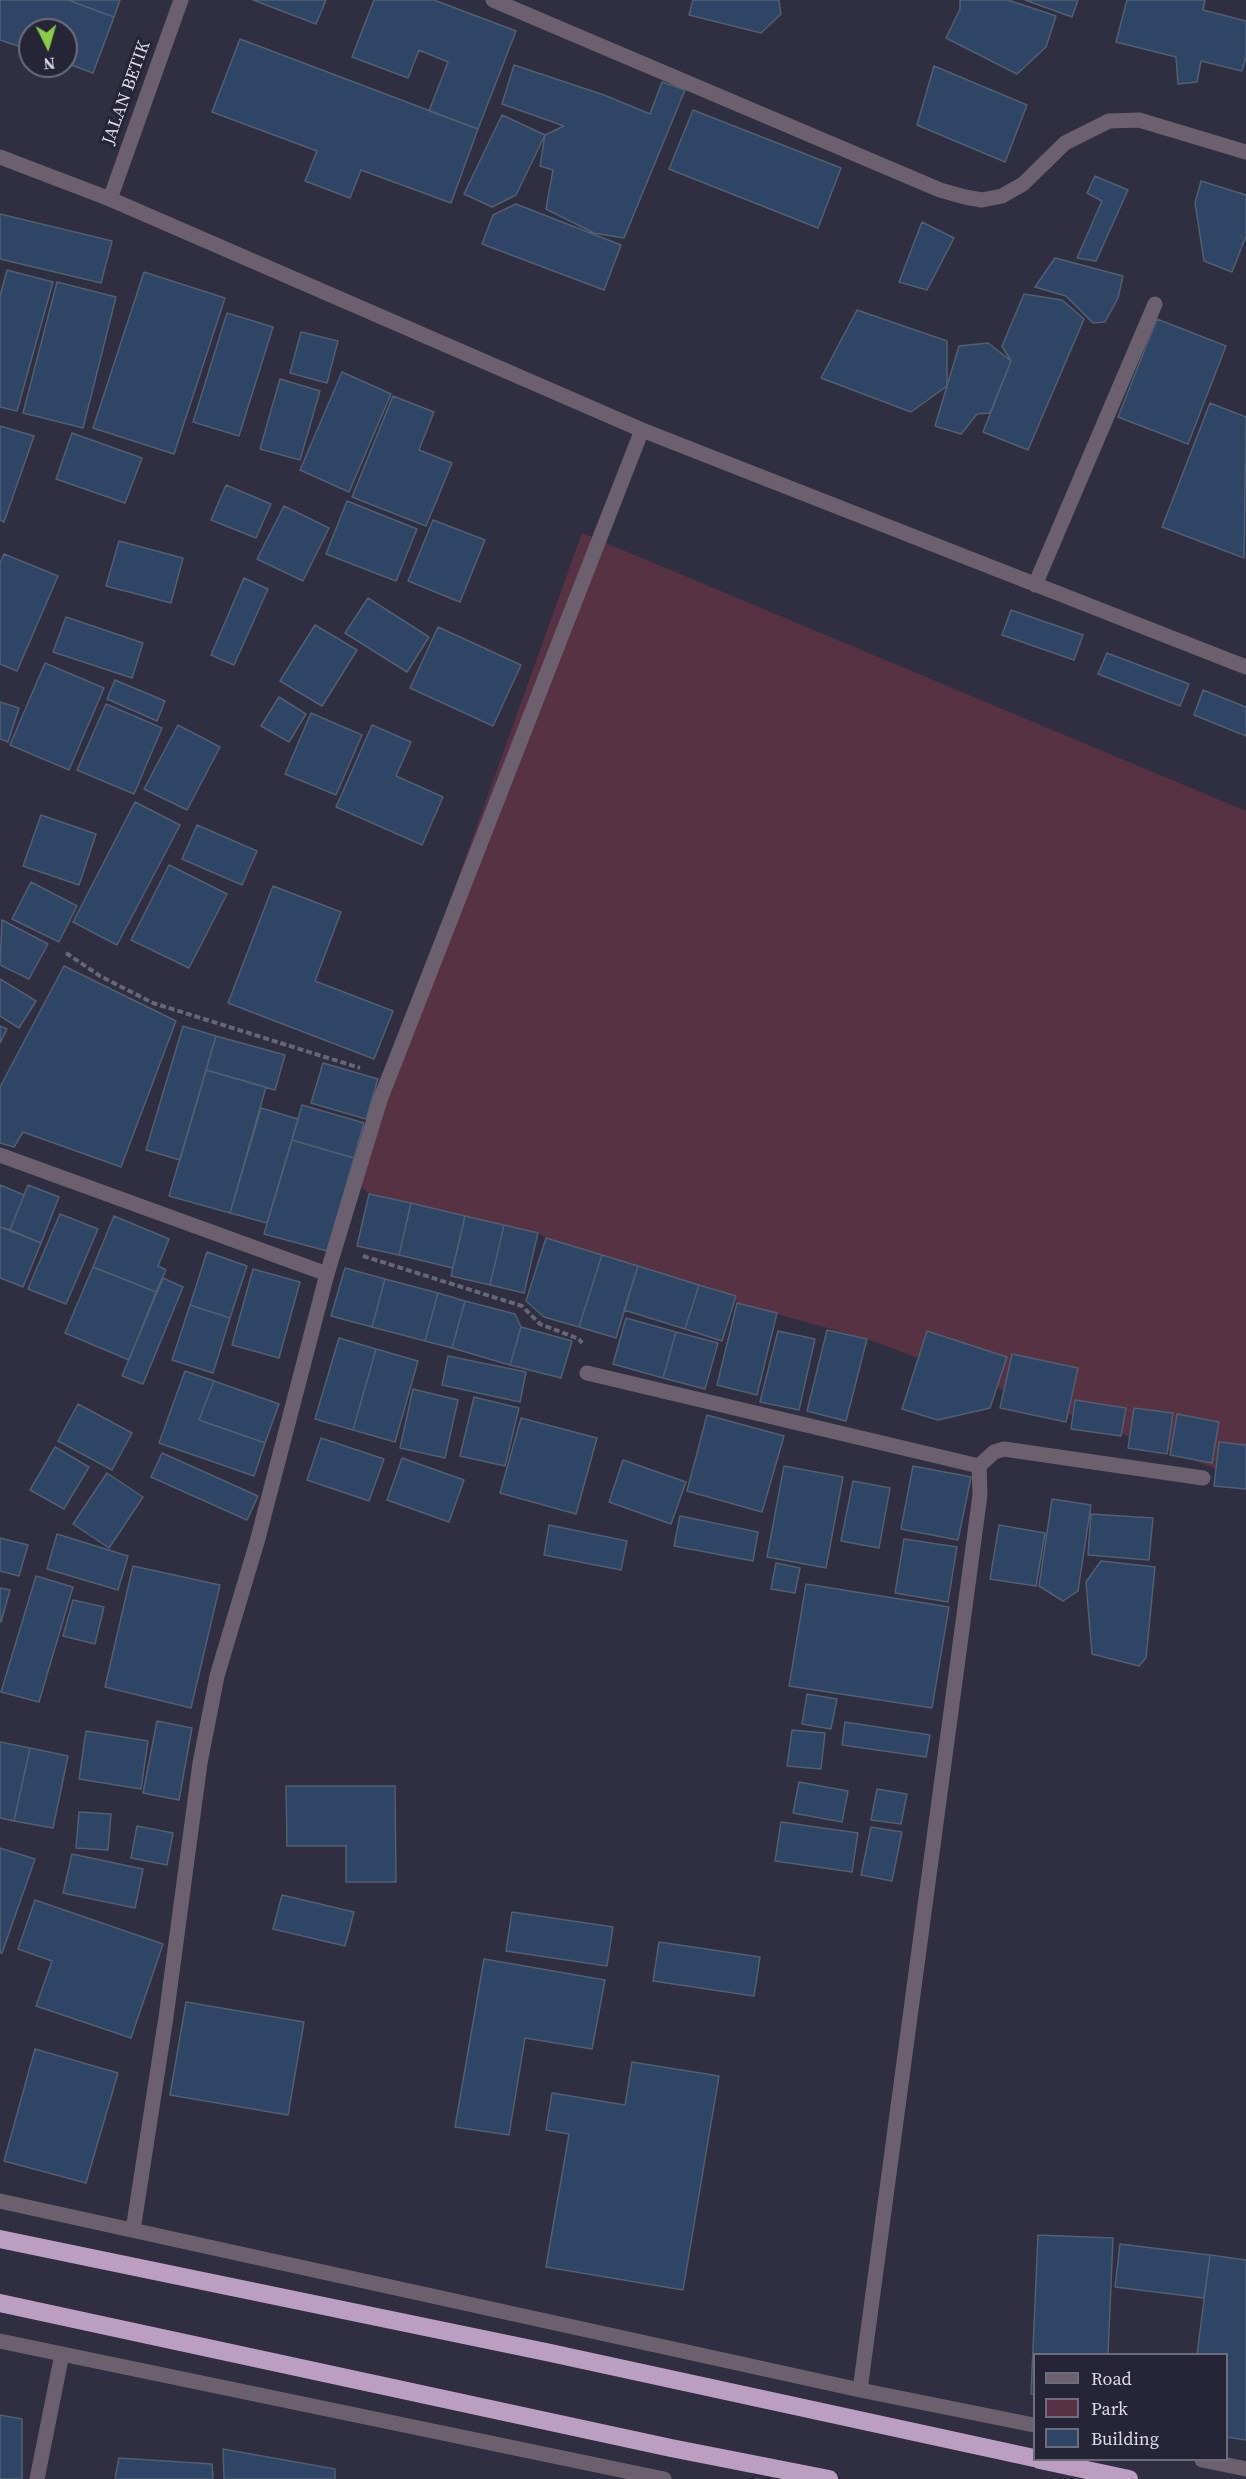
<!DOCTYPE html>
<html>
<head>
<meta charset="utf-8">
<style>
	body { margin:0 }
	#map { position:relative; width:1246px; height:2479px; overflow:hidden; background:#302e41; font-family:"Source Serif 4",serif }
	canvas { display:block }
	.legend { position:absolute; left:1033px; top:2353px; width:195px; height:108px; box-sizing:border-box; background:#262437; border:2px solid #6e6d7d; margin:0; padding:8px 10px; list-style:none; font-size:18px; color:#dbdae6 }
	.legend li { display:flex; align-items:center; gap:12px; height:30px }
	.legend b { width:30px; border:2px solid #6e6d7d }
	.north { position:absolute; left:18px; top:18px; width:60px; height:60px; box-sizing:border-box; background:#262437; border:2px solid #6e6d7d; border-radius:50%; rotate:175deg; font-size:16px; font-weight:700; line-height:24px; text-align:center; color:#dbdae6 }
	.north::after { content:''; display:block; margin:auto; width:21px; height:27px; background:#8bce46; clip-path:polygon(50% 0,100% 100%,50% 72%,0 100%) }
</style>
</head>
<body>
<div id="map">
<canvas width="1246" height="2479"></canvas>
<ul class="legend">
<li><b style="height:8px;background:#6c606e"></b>Road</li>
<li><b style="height:16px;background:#573243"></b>Park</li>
<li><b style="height:16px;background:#2f4565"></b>Building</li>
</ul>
<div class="north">N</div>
</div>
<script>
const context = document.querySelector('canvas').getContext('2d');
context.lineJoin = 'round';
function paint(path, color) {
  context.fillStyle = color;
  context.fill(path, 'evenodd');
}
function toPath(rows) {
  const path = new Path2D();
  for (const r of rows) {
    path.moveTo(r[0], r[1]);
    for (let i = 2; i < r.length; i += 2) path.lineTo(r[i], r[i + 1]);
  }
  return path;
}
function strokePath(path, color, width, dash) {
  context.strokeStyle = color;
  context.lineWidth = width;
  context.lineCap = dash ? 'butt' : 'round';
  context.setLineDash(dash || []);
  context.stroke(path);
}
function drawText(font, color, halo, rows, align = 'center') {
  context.font = font + ' "Source Serif 4",serif';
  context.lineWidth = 6;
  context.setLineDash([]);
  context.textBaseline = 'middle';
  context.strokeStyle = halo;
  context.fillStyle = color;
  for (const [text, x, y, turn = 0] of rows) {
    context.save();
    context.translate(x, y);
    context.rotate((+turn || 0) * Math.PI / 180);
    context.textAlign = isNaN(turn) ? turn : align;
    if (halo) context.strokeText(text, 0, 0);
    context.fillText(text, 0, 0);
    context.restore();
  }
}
const green = toPath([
	[582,533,1246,811,1246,1480,867,1339,737,1303,736,1296,546,1238,538,1233,369,1194,355,1181,447,909]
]);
const building = toPath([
	[0,0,68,0,114,17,93,73,66,63,66,30,30,30,30,50,0,40,0,0],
	[68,0,120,0,114,17,68,0],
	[253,0,326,0,316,24,253,0],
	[374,0,434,0,516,31,478,129,429,111,448,62,419,50,408,78,352,57,374,0],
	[693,0,779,0,781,14,761,33,689,15,693,0],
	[960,0,1008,0,1056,16,1046,47,1017,74,946,38,960,9,960,0],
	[1025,0,1078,0,1072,17,1025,0],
	[1127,0,1205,0,1203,10,1246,21,1246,56,1242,71,1201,61,1197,82,1178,84,1176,57,1116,42,1127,0],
	[240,39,478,129,451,203,361,170,350,198,305,181,317,151,212,112,240,39],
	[514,65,604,95,650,114,662,82,685,90,624,238,594,233,546,209,553,170,540,166,545,135,564,126,502,104,514,65],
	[934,66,1027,105,1005,162,917,125,934,66],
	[693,110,841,168,818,228,669,169,693,110],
	[502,115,545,135,516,195,492,207,464,194,502,115],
	[1095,176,1128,190,1096,261,1077,258,1102,201,1087,193,1095,176],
	[1201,181,1246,195,1246,236,1232,272,1204,261,1195,203,1201,181],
	[516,204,621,245,604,290,482,244,493,215,516,204],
	[0,214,112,241,101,283,0,259,0,214],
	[922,222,954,238,927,290,899,282,922,222],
	[1055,258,1123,276,1118,298,1105,322,1093,323,1066,296,1035,287,1055,258],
	[7,270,53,282,17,411,0,407,0,296,7,270],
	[144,272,225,298,174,454,93,428,144,272],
	[57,282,116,297,83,428,23,413,57,282],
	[1024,294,1062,300,1084,319,1028,450,983,432,1011,361,1002,346,1024,294],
	[857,310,947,341,947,386,911,412,821,378,857,310],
	[227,313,273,327,239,436,193,422,227,313],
	[1157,319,1226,346,1188,444,1118,417,1157,319],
	[301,332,338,341,327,383,290,373,301,332],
	[988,343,1011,361,990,413,977,414,961,434,935,426,959,346,988,343],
	[342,372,391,394,349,492,300,470,342,372],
	[280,379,320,391,300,460,260,449,280,379],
	[393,396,434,412,419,450,452,463,426,526,352,497,393,396],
	[1210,403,1246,417,1244,558,1162,527,1210,403],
	[0,426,34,436,4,522,0,520,0,426],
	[72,433,142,458,125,503,56,479,72,433],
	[226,485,271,504,256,538,211,520,226,485],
	[347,501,417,529,396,581,326,554,347,501],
	[284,506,329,528,303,581,257,559,284,506],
	[433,520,485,540,460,602,408,581,433,520],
	[119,541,183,558,171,603,106,586,119,541],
	[4,554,58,576,17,671,0,664,0,563,4,554],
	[244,578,268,589,234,665,211,655,244,578],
	[368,598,429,637,407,672,345,633,368,598],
	[1011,610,1083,635,1074,660,1002,635,1011,610],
	[66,617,143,643,132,678,53,652,66,617],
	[315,625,357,650,322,706,280,681,315,625],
	[438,627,521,665,493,726,410,688,438,627],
	[1107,653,1189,684,1180,706,1098,674,1107,653],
	[45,663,104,688,69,770,10,745,45,663],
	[115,680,165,701,157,721,107,699,115,680],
	[1203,690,1246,707,1246,736,1194,715,1203,690],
	[279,697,306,714,289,742,261,726,279,697],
	[0,702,19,708,8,742,0,739,0,702],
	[106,704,162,728,134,794,77,770,106,704],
	[311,713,362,735,336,795,285,774,311,713],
	[178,725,220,747,187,810,144,789,178,725],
	[372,725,411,742,396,776,443,797,422,845,336,807,372,725],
	[135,802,180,825,117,945,73,922,135,802],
	[41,815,96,834,79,885,23,866,41,815],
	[197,825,257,851,242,885,182,859,197,825],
	[169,865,227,894,189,968,131,940,169,865],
	[31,882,77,906,59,942,12,919,31,882],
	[273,886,341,912,315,981,393,1011,374,1059,228,1003,273,886],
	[2,920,48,944,29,979,0,965,2,920],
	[64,966,176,1021,121,1167,23,1132,14,1147,0,1143,0,1087,64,966],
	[0,979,36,1001,19,1028,0,1016,0,979],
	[0,1026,7,1029,0,1043,0,1026],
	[183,1026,216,1036,180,1160,146,1150,183,1026],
	[216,1036,285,1055,275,1090,206,1070,216,1036],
	[323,1063,378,1079,366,1119,311,1103,323,1063],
	[206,1070,266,1087,230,1213,169,1196,206,1070],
	[302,1105,364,1123,354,1158,292,1140,302,1105],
	[261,1108,298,1119,267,1223,230,1213,261,1108],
	[292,1140,354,1158,327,1251,264,1234,292,1140],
	[0,1185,24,1195,10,1230,0,1227,0,1185],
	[28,1185,59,1197,41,1243,10,1230,28,1185],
	[369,1194,411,1203,399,1255,357,1246,369,1194],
	[411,1203,465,1216,453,1268,399,1255,411,1203],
	[60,1214,98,1229,66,1304,28,1289,60,1214],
	[114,1216,169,1239,158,1266,166,1270,156,1292,93,1267,114,1216],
	[465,1216,504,1225,490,1285,451,1276,465,1216],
	[504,1225,538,1233,524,1293,490,1285,504,1225],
	[0,1227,41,1243,23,1287,0,1278,0,1227],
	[546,1238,602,1255,579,1327,544,1317,526,1301,546,1238],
	[207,1252,247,1266,230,1318,190,1305,207,1252],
	[602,1255,638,1266,616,1338,579,1327,602,1255],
	[638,1266,699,1285,685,1329,624,1310,638,1266],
	[93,1267,156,1292,129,1360,65,1333,93,1267],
	[345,1268,385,1279,372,1327,331,1316,345,1268],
	[253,1269,300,1282,279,1358,232,1345,253,1269],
	[163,1278,183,1287,143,1384,122,1376,163,1278],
	[385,1279,438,1293,425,1341,372,1327,385,1279],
	[699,1285,736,1296,722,1341,685,1329,699,1285],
	[438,1293,465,1301,452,1348,425,1341,438,1293],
	[465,1301,515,1314,521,1327,510,1365,452,1348,465,1301],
	[737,1303,777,1313,757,1395,717,1385,737,1303],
	[190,1305,230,1318,213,1373,172,1360,190,1305],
	[626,1318,676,1332,663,1378,613,1364,626,1318],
	[521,1327,572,1341,561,1378,510,1365,521,1327],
	[827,1330,867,1339,846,1421,807,1411,827,1330],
	[778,1331,815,1339,799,1410,760,1402,778,1331],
	[927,1331,1007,1357,990,1408,938,1420,902,1409,927,1331],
	[676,1332,718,1343,705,1389,663,1378,676,1332],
	[339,1338,376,1349,353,1430,315,1419,339,1338],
	[376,1349,418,1361,395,1442,353,1430,376,1349],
	[1012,1354,1078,1368,1066,1422,1000,1408,1012,1354],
	[448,1356,526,1372,520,1402,442,1385,448,1356],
	[185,1371,214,1381,199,1420,265,1443,254,1476,159,1443,185,1371],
	[214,1381,279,1404,265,1443,199,1420,214,1381],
	[413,1389,458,1400,445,1458,400,1448,413,1389],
	[474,1397,519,1408,505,1466,460,1456,474,1397],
	[1075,1400,1126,1408,1121,1436,1071,1429,1075,1400],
	[78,1404,132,1433,112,1470,58,1441,78,1404],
	[1134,1408,1173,1413,1167,1454,1128,1448,1134,1408],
	[1177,1414,1219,1422,1212,1463,1170,1455,1177,1414],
	[707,1415,784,1436,762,1512,687,1491,707,1415],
	[521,1418,597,1438,576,1514,500,1493,521,1418],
	[321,1438,384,1459,369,1501,307,1480,321,1438],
	[1219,1442,1246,1445,1246,1489,1214,1486,1219,1442],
	[55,1447,89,1467,64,1509,30,1490,55,1447],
	[162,1453,258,1496,247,1520,151,1477,162,1453],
	[402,1458,464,1480,449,1522,387,1500,402,1458],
	[623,1460,686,1482,671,1524,609,1502,623,1460],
	[784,1466,843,1477,826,1568,767,1557,784,1466],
	[913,1466,971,1477,958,1540,901,1529,913,1466],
	[107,1473,143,1497,109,1548,73,1524,107,1473],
	[853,1481,890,1488,879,1548,841,1541,853,1481],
	[1052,1499,1091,1505,1078,1591,1063,1601,1039,1586,1052,1499],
	[1091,1514,1153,1518,1149,1560,1088,1555,1091,1514],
	[680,1516,758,1532,753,1561,674,1546,680,1516],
	[549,1525,627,1541,621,1570,544,1555,549,1525],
	[999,1525,1045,1533,1036,1586,990,1579,999,1525],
	[57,1534,128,1556,118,1590,47,1569,57,1534],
	[0,1538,28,1545,19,1576,0,1571,0,1538],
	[904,1539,957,1547,948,1602,895,1593,904,1539],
	[1101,1561,1155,1567,1146,1658,1139,1666,1092,1654,1086,1582,1101,1561],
	[776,1563,800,1568,795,1593,771,1589,776,1563],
	[133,1566,220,1585,191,1708,105,1687,133,1566],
	[36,1576,73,1587,39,1702,1,1692,36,1576],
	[806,1584,949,1607,932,1708,789,1686,806,1584],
	[0,1588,10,1590,1,1622,0,1622,0,1588],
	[73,1600,104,1607,95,1644,63,1636,73,1600],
	[807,1694,837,1699,831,1729,802,1724,807,1694],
	[157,1721,192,1728,179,1800,143,1793,157,1721],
	[845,1722,930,1735,926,1757,842,1745,845,1722],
	[792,1730,825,1733,821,1769,787,1766,792,1730],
	[86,1731,148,1741,141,1789,79,1779,86,1731],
	[0,1742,30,1748,14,1821,0,1818,0,1742],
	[30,1748,68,1756,53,1828,14,1821,30,1748],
	[799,1782,848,1791,842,1822,793,1813,799,1782],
	[286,1786,395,1786,396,1882,346,1882,346,1846,287,1846,286,1786],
	[877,1789,907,1794,901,1824,871,1820,877,1789],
	[79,1812,111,1814,108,1850,76,1848,79,1812],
	[781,1822,858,1833,852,1872,775,1861,781,1822],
	[137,1826,173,1833,167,1865,131,1858,137,1826],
	[871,1827,902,1832,892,1881,861,1875,871,1827],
	[0,1848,35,1859,2,1953,0,1953,0,1848],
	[72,1854,143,1869,135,1908,63,1893,72,1854],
	[282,1895,354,1912,345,1946,273,1929,282,1895],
	[35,1900,163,1944,131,2038,36,2006,52,1961,18,1949,35,1900],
	[512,1912,613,1927,607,1966,506,1951,512,1912],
	[659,1942,760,1957,754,1996,653,1981,659,1942],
	[484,1959,605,1980,592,2049,525,2038,509,2135,455,2127,484,1959],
	[186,2002,304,2022,288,2115,170,2095,186,2002],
	[35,2049,118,2073,86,2183,4,2161,35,2049],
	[632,2062,719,2076,683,2290,546,2267,569,2134,546,2130,552,2093,625,2105,632,2062],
	[1038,2235,1113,2238,1108,2354,1034,2354,1034,2394,1031,2394,1038,2235],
	[1120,2244,1210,2255,1204,2298,1115,2287,1120,2244],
	[1210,2255,1246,2260,1246,2440,1226,2437,1226,2354,1197,2354,1210,2255],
	[0,2415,22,2419,22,2479,0,2479,0,2415],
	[223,2449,335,2469,335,2479,224,2479,223,2449],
	[119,2458,212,2464,213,2479,115,2479,119,2458]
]);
const path = toPath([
	[66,953,100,976,153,1003,360,1068],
	[363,1256,522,1306,540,1324,579,1339,582,1343]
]);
const minor = toPath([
	[493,0,940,190,965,197,982,200,1002,196,1023,184,1065,143,1109,121,1139,120,1246,152],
	[0,157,110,199,642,430,1246,667],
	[110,199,181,0],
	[1035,585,1155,304],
	[0,1155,327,1274],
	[587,1373,979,1466,980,1495,860,2390],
	[979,1466,994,1452,1004,1449,1203,1478],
	[0,2201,860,2390,1034,2425],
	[133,2230,166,2017,200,1763,217,1676,257,1542,327,1274,380,1100,642,430],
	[0,2341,664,2479],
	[1202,2460,1246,2469],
	[37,2479,62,2354]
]);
const highway = toPath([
	[0,2239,546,2352,1034,2458],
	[0,2303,671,2448,829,2479],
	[1040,2460,1129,2479]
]);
const streetNames = [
	["JALAN BETIK",127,93,-70]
];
paint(green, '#573243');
paint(building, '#2f4565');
strokePath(building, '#525f72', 1.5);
strokePath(path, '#676676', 4, [6, 3]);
strokePath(minor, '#6c606e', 15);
strokePath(highway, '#bc9ec3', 18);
drawText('18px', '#dbdae6', '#262437', streetNames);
</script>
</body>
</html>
